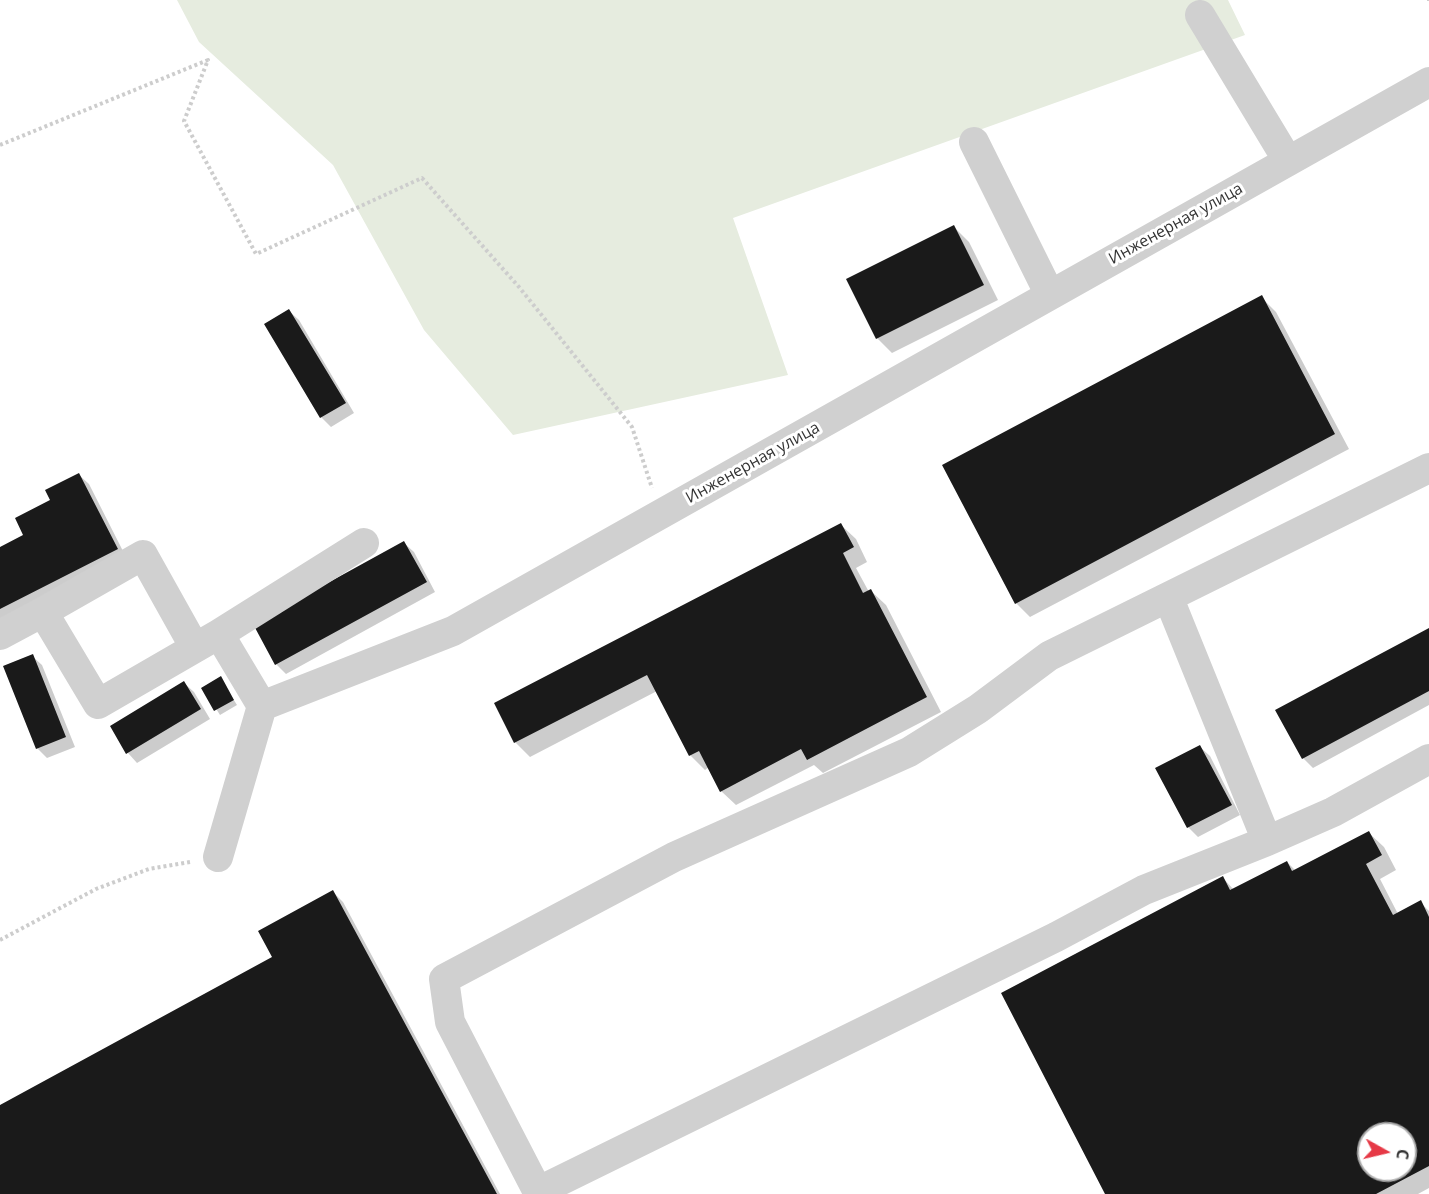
<!DOCTYPE html>
<html>
<head>
<meta charset="utf-8">
<style>
	body { margin:0 }
	#map { position:relative; width:1429px; height:1194px; overflow:hidden; background:#fff; font-family:"Open Sans",sans-serif }
	canvas { display:block }
	.north { position:absolute; left:1357px; top:1122px; width:60px; height:60px; box-sizing:border-box; background:#fff; border:2px solid #adadad; border-radius:50%; rotate:98deg; font-size:16px; font-weight:700; line-height:24px; text-align:center; color:#333 }
	.north::after { content:''; display:block; margin:auto; width:21px; height:27px; background:#e63946; clip-path:polygon(50% 0,100% 100%,50% 72%,0 100%) }
</style>
</head>
<body>
<div id="map">
<canvas width="1429" height="1194"></canvas>
<div class="north">С</div>
</div>
<script>
const context = document.querySelector('canvas').getContext('2d');
context.lineJoin = 'round';
function paint(path, color) {
  context.fillStyle = color;
  context.fill(path, 'evenodd');
}
function toPath(rows) {
  const path = new Path2D();
  for (const r of rows) {
    path.moveTo(r[0], r[1]);
    for (let i = 2; i < r.length; i += 2) path.lineTo(r[i], r[i + 1]);
  }
  return path;
}
function strokePath(path, color, width, dash) {
  context.strokeStyle = color;
  context.lineWidth = width;
  context.lineCap = dash ? 'butt' : 'round';
  context.setLineDash(dash || []);
  context.stroke(path);
}
function drawText(font, color, halo, rows, align = 'center') {
  context.font = font + ' "Open Sans",sans-serif';
  context.lineWidth = 6;
  context.setLineDash([]);
  context.textBaseline = 'middle';
  context.strokeStyle = halo;
  context.fillStyle = color;
  for (const [text, x, y, turn = 0] of rows) {
    context.save();
    context.translate(x, y);
    context.rotate((+turn || 0) * Math.PI / 180);
    context.textAlign = isNaN(turn) ? turn : align;
    if (halo) context.strokeText(text, 0, 0);
    context.fillText(text, 0, 0);
    context.restore();
  }
}
const green = toPath([
	[177,0,1228,0,1245,35,733,218,788,375,513,435,424,330,333,165,199,42]
]);
const shadow = toPath([
	[954,227,969,242,998,300,892,353,877,338],
	[1261,297,1276,312,1349,449,1030,617,1016,603],
	[289,311,299,320,354,413,331,427,321,417],
	[79,475,89,484,127,559,0,624,0,549,25,536,52,501],
	[841,525,856,539,867,562,856,568,869,592,871,591,886,605,941,712,823,773,814,765,736,805,721,791,709,767,705,770,690,755,657,691,530,757,515,742,496,703],
	[404,543,414,552,435,592,286,674,276,664],
	[1429,629,1429,705,1313,768,1303,758],
	[32,656,42,665,75,747,47,758,37,748],
	[220,678,237,705,220,715,203,688],
	[184,683,194,692,210,719,137,763,128,753],
	[1200,747,1210,756,1240,815,1198,837,1188,827],
	[1369,833,1384,847,1396,870,1380,879,1398,914,1420,902,1429,911,1429,1188,1418,1194,1107,1194,1223,878,1234,890,1287,862,1296,871],
	[1369,1134,1405,1134,1405,1170,1369,1170],
	[333,892,343,902,500,1194,0,1194,0,1106,274,958]
]);
const building = toPath([
	[954,225,984,285,876,339,846,279],
	[1262,295,1335,434,1015,604,942,465],
	[289,309,346,403,320,418,264,324],
	[79,473,118,549,0,609,0,547,23,535,15,518,50,500,45,490],
	[841,523,854,547,843,553,863,593,871,589,927,697,807,760,801,749,720,792,699,751,689,756,647,675,514,743,494,703],
	[404,541,427,582,275,665,253,624],
	[1429,628,1429,691,1302,759,1275,710],
	[33,654,66,737,36,749,3,666],
	[221,676,234,700,214,711,201,688],
	[184,681,201,709,126,754,110,726],
	[1200,745,1232,805,1187,828,1155,768],
	[1369,831,1382,855,1366,864,1393,915,1421,900,1429,917,1429,1166,1376,1194,1105,1194,1001,993,1223,876,1230,890,1287,861,1292,871],
	[1369,1134,1405,1134,1405,1170,1369,1170],
	[333,890,497,1194,0,1194,0,1105,272,957,258,931]
]);
const path = toPath([
	[1429,0,1429,1],
	[0,145,208,60,184,121,256,254,422,178,519,287,632,427,652,488],
	[0,940,96,889,149,869,190,862]
]);
const minor = toPath([
	[1200,15,1288,161],
	[974,142,1050,295],
	[1169,599,1267,841,1333,812,1429,759],
	[43,612,143,555,195,648],
	[0,635,43,612,98,704,219,634],
	[262,706,219,634,364,543],
	[218,857,262,706,453,631,1429,82],
	[537,1192,1056,937,1144,890,1267,841],
	[539,1194,450,1022,444,979,674,857,909,752,978,709,1049,656,1429,468]
]);
const streetNames = [
	["Инженерная улица",1176,224,-29],
	["Инженерная улица",753,463,-29]
];
paint(green, '#e6ecdf');
paint(shadow, '#0003');
paint(building, '#1a1a1a');
strokePath(path, '#cdcdcd', 4, [3, 3]);
strokePath(minor, '#d0d0d0', 30);
drawText('16px', '#333', '#fff', streetNames);
</script>
</body>
</html>
